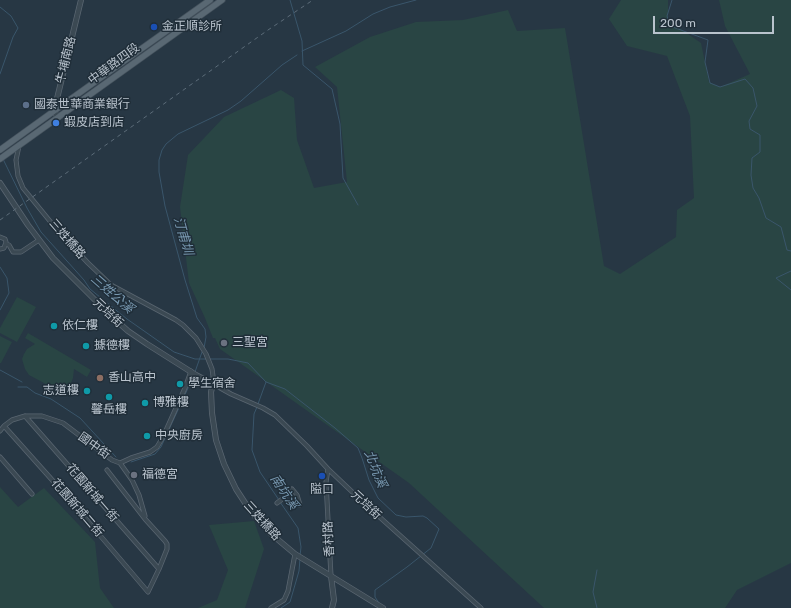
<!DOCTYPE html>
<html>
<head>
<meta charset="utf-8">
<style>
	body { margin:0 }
	#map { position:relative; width:791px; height:608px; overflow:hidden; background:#273744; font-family:Rubik,sans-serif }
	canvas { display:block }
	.scale { position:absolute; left:653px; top:16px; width:121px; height:18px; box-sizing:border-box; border:2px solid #b9c3cd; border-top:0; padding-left:5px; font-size:12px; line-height:14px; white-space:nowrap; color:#b9c3cd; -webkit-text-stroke:3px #202e39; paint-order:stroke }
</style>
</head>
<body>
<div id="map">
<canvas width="791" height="608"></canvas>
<div class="scale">200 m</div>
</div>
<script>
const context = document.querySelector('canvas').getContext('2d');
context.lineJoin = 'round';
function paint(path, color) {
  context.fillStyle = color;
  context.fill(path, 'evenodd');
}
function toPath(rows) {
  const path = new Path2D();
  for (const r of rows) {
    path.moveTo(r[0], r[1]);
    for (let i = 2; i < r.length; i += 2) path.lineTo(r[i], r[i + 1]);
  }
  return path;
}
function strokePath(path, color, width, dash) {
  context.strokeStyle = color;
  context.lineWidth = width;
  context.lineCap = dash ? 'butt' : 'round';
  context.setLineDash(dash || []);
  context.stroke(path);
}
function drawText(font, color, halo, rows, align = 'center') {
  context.font = font + ' Rubik,"Noto Sans TC",sans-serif';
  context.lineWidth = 3;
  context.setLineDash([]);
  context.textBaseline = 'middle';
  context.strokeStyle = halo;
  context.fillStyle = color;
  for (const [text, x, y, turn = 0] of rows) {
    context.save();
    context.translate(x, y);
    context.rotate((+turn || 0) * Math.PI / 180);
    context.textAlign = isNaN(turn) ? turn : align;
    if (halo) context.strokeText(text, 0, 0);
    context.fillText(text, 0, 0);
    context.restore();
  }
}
const green = toPath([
	[621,0,668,0,668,20,701,43,709,82,720,87,750,74,725,26,719,0,791,0,791,563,737,590,725,608,544,608,409,483,220,349,215,338,213,338,205,318,189,283,180,207,188,155,224,117,281,90,294,98,297,140,314,188,347,182,337,87,315,67,370,37,416,22,463,20,508,10,517,31,565,28,604,266,620,274,676,237,677,210,694,198,690,116,667,56,627,46,609,19],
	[17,297,36,307,17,342,0,333,0,328],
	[28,333,91,370,87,377,74,369,73,378,71,383,65,387,57,390,29,375,25,369,22,359,24,354,27,349,35,344,25,338],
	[0,336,12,342,1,363,0,363],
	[0,487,18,507,44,488,95,542,100,588,114,608,0,608],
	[254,521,264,549,245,608,198,608,217,600,228,570,209,525]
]);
const stream = toPath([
	[290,0,302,41,303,65,332,89,340,124,343,178,358,205],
	[672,0,667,16,670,26,708,40,705,62,710,83,720,87,745,79,753,88,757,106,749,121,750,129,760,135,760,152,752,158,751,175,753,188,759,198,766,218,781,227,787,250,791,251],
	[0,7,11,16,18,28,13,37,0,74],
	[302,51,346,31,373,14,390,7,416,0],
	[3,159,27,208,41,232,84,280,90,289,127,319,174,352,195,359,207,359],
	[0,267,7,278,9,293,0,310],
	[791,271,776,278,791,290],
	[204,348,206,337,205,329,197,318,185,280,165,206,159,172,159,160,162,150,166,144,178,134,228,110,241,101,282,65,297,55],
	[210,359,228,359,248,363,266,382,285,389,335,428,358,448,362,458,369,480,378,498,396,515,406,517,423,516,427,518,439,529,431,548,407,567,375,590,375,597,379,603],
	[0,370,22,382],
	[195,372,202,352],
	[18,387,27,387,35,393,51,399,80,418,116,457],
	[258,404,266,382],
	[257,407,254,414,252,450,260,472,279,500],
	[131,462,155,454,161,447,194,375],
	[280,502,298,528,301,547,300,556],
	[597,570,593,592,597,608],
	[281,608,290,602,299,571,300,559]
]);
const minor = toPath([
	[19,146,16,160,18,176,23,188,58,231,88,263,111,285,176,320,183,325,196,338,206,354,212,369,213,376,213,384,231,394,263,408,275,415,307,446,328,469,365,504,481,608],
	[0,237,5,239,6,242,4,248,0,249],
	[6,244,9,245,13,252,21,252,39,240],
	[25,416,159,569],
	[4,426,70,500,148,592,159,569,167,549,167,544,165,541,145,519,107,470],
	[0,431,4,426,12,420,25,416,42,416,63,423,112,460,120,463,131,458,150,452,157,447,163,437,185,388,191,371],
	[0,457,32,494],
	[120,463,132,480,139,495,145,516],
	[328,469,326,482,331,576],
	[277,503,285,497,292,489,297,495,300,505],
	[271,608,284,600,288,591,295,554]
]);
const tertiary = toPath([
	[58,118,54,111,81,0],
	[0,183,28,225,53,258,109,314,128,331,147,344,196,375,213,384,211,392,212,413,216,440,224,464,236,489,251,512,270,533,295,554,383,608],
	[331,576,334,600,332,608]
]);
const primary = toPath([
	[0,150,54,111,210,0],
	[0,159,222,0]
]);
const rail = toPath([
	[0,220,268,30,313,0]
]);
const markers = [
	[154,27,4,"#1a4fb4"],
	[26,105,4,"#5c6f8a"],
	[56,123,4,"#3f7fe0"],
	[54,326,4,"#0f9aa8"],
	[224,343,4,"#6b7280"],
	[86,346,4,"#0f9aa8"],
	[100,378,4,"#8d6e63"],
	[180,384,4,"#0f9aa8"],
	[87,391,4,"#0f9aa8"],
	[109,397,4,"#0f9aa8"],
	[145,403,4,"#0f9aa8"],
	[147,436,4,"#0f9aa8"],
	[134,475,4,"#6b7280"],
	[322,476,4,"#1a4fb4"]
];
const poiNames = [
	["金正順診所",162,27],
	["國泰世華商業銀行",34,105],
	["蝦皮店到店",64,123],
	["依仁樓",62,326],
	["三聖宮",232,343],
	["據德樓",94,346],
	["香山高中",108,378],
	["學生宿舍",188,384],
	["志道樓",79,391,"right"],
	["博雅樓",153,403],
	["馨岳樓",109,410,"center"],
	["中央廚房",155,436],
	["福德宮",142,475],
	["隘口",322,490,"center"]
];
const streetNames = [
	["牛埔南路",66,60,-76],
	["中華路四段",114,64,-36],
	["三姓橋路",67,239,49],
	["元培街",108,313,43],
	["國中街",94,446,36],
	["花園新城一街",92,493,49],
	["元培街",366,505,43],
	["花園新城二街",77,508,49],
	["三姓橋路",262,521,48],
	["香村路",329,539,-93]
];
const waterNames = [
	["汀甫圳",183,236,74],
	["三姓公溪",112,294,41],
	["北坑溪",375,469,68],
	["南坑溪",284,492,56]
];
paint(green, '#294544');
strokePath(stream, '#3a566b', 1);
strokePath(minor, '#5a6671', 5);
strokePath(tertiary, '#5a6671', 6);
strokePath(primary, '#45525d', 7);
strokePath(minor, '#3b4953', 3.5);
strokePath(tertiary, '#3b4953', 4.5);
strokePath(primary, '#596873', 5.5);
strokePath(rail, '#5d6d7a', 1, [4, 4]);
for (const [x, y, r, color] of markers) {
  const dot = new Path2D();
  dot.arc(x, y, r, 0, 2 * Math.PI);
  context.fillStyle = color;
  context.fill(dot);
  strokePath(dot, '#202e39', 1.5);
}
drawText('12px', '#b9c3cd', '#202e39', poiNames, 'left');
drawText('12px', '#b9c3cd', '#202e39', streetNames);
drawText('italic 13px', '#7898b0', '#202e39', waterNames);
</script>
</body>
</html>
